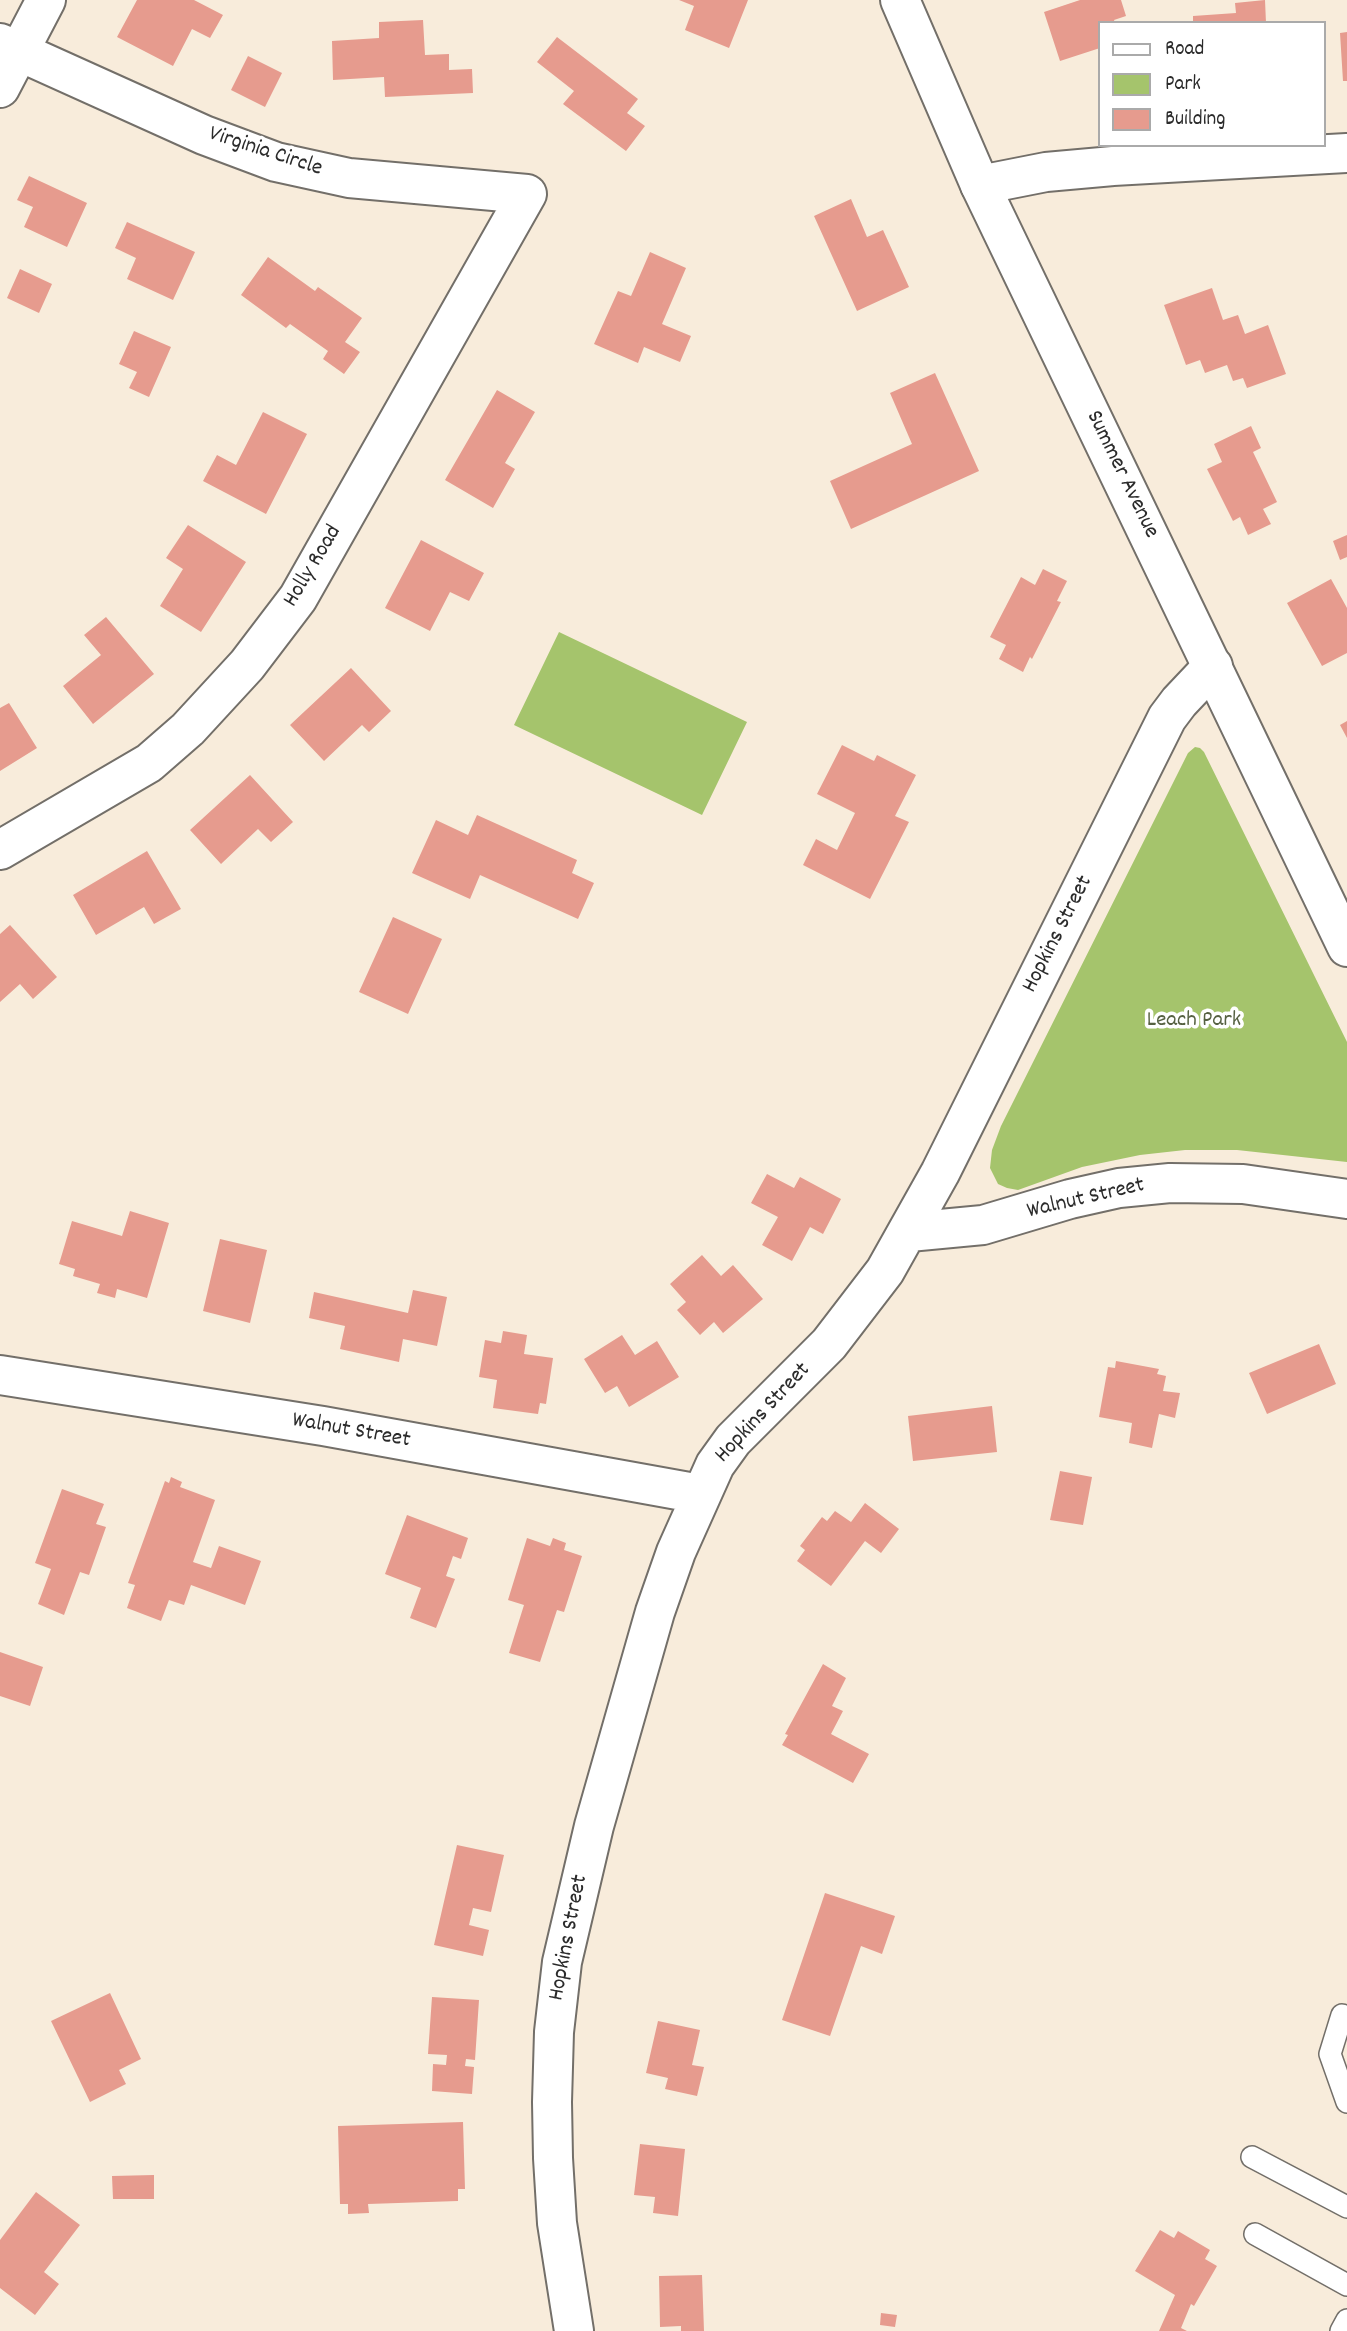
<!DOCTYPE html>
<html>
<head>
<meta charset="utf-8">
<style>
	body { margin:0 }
	#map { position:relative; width:1347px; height:2331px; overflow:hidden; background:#f8ecdb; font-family:Dekko,sans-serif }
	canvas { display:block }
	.legend { position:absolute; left:1098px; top:21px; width:228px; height:126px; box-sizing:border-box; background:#fff; border:2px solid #aaa; margin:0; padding:9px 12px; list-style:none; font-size:21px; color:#2b2b2b }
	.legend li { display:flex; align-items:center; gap:14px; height:35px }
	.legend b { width:35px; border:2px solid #aaa }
</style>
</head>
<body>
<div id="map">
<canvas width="1347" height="2331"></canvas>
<ul class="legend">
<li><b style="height:9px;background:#fff"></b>Road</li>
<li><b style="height:19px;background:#a5c46c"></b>Park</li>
<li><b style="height:19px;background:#e69b8e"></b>Building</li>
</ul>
</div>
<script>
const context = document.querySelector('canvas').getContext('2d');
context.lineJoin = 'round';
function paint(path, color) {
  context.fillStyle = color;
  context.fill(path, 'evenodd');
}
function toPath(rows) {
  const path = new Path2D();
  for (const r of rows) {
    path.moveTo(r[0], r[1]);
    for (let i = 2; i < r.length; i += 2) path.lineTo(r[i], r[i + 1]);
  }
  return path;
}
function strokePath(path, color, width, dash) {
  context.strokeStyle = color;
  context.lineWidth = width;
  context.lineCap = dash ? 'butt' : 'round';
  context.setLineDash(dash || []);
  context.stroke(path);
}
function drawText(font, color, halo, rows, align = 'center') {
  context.font = font + ' Dekko,sans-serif';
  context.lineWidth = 7;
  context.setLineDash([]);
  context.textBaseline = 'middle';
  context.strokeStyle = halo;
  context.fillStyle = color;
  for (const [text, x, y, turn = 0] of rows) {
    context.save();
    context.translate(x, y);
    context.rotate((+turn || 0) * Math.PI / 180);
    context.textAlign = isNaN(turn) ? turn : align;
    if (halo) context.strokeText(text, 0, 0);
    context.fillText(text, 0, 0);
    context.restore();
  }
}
const green = toPath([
	[559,632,747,722,702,815,514,725],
	[1195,747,1200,748,1204,752,1347,1042,1347,1162,1237,1150,1185,1150,1140,1155,1082,1167,1018,1190,1007,1188,998,1184,990,1168,992,1150,1001,1126,1188,753]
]);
const building = toPath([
	[137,0,194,0,223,15,210,38,192,29,173,66,117,37],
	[679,0,748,0,729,48,685,30,694,6],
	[1080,0,1121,0,1126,16,1114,20,1115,23,1100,23,1100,48,1060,61,1044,12],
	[1265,0,1266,23,1193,23,1193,16,1236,13,1235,3],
	[423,20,425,55,449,54,449,70,472,69,473,93,385,97,384,77,333,80,332,41,379,38,379,22],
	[1347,32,1347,81,1343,81,1340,33],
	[557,37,638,99,627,113,645,126,626,151,563,104,574,91,537,62],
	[248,56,282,73,265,107,231,90],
	[29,176,87,203,67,247,24,227,33,207,17,200],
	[851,199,867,237,883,230,909,287,857,311,814,216],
	[127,222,195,252,173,300,127,279,136,258,115,248],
	[650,252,686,268,662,324,691,336,680,362,644,347,638,363,594,344,618,291,631,296],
	[268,257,315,291,318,287,362,318,345,342,360,352,344,374,323,359,328,351,290,324,286,328,241,295],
	[20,269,52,284,39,313,7,298],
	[1212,288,1223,320,1238,315,1245,334,1268,325,1286,374,1247,388,1243,378,1233,381,1227,365,1205,373,1200,360,1186,365,1164,305],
	[134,331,171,347,149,397,129,388,137,372,119,364],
	[935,373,979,471,851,529,830,481,912,444,890,393],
	[497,390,535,412,505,463,515,469,493,508,445,480],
	[263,412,307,434,266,514,203,481,217,455,236,465],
	[1251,426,1261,448,1253,452,1277,502,1263,509,1271,524,1248,535,1240,517,1233,521,1207,469,1222,462,1214,444],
	[188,525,246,562,201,632,160,606,183,569,166,558],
	[1347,535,1347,557,1340,560,1333,541],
	[421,540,484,573,469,601,450,592,430,631,385,608],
	[1043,569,1067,581,1057,601,1061,602,1032,659,1030,657,1023,672,999,659,1006,645,990,637,1021,577,1035,585],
	[1331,579,1347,608,1347,653,1322,666,1287,603],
	[106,617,154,674,93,724,63,686,101,655,84,635],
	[351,668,391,711,369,732,362,725,324,761,290,725],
	[9,703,37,748,0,771,0,708],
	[1347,721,1347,738,1340,725],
	[842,745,874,761,877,755,916,775,895,816,909,822,870,899,803,865,816,839,837,850,855,813,817,794],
	[250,775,293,822,271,842,258,829,221,864,190,830],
	[477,815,577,860,572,873,594,883,578,919,480,875,470,899,412,873,436,820,468,835],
	[147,851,181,909,154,924,144,907,96,935,73,895],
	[393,917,442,939,408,1014,359,992],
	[10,925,57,977,33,999,20,984,0,1002,0,934],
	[767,1174,794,1188,800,1177,841,1199,823,1234,810,1227,792,1261,762,1245,778,1217,751,1203],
	[130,1211,169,1223,147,1298,117,1289,115,1298,97,1293,100,1284,73,1276,75,1269,59,1264,72,1221,122,1236],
	[220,1239,267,1250,250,1323,203,1311],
	[702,1255,721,1276,733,1265,763,1299,723,1333,714,1322,700,1335,677,1310,686,1302,670,1284],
	[413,1290,447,1297,437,1346,403,1339,399,1362,340,1349,345,1326,309,1318,314,1292,408,1313],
	[503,1331,527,1335,524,1354,553,1358,546,1404,540,1403,538,1414,493,1408,497,1380,479,1377,485,1340,501,1343],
	[622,1335,635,1355,657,1341,679,1377,629,1407,617,1386,605,1393,584,1359],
	[1319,1344,1336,1384,1267,1414,1249,1373],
	[1116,1361,1159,1369,1157,1374,1166,1376,1163,1391,1180,1393,1175,1418,1159,1414,1152,1448,1129,1443,1132,1423,1099,1417,1108,1367,1115,1368],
	[992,1406,997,1452,913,1461,908,1416],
	[1060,1471,1092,1477,1083,1525,1050,1520],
	[171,1477,182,1482,180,1487,215,1500,193,1562,211,1568,219,1546,261,1561,245,1605,191,1585,184,1605,169,1600,161,1621,127,1608,135,1585,128,1583,165,1481,169,1483],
	[62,1489,104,1504,96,1524,106,1527,89,1575,80,1572,64,1615,38,1604,51,1569,35,1563],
	[865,1503,899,1529,881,1553,865,1541,831,1586,797,1561,805,1550,800,1546,822,1517,827,1521,835,1511,851,1522],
	[407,1515,468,1538,461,1559,453,1556,446,1576,455,1579,436,1628,410,1618,421,1588,385,1574],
	[527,1538,550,1546,553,1538,566,1543,564,1550,582,1556,564,1612,557,1610,540,1662,509,1653,524,1605,508,1600],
	[0,1652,43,1667,30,1706,0,1696],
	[823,1664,846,1678,832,1706,843,1711,831,1734,869,1754,853,1783,782,1745,788,1735,785,1734],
	[457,1845,504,1855,491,1912,473,1908,469,1925,489,1930,483,1956,434,1945],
	[825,1893,895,1916,882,1954,861,1946,830,2036,782,2020],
	[110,1993,141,2059,119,2070,126,2084,90,2102,51,2021],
	[432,1997,479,2000,475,2060,466,2059,465,2066,474,2067,472,2094,432,2091,433,2064,446,2065,447,2055,428,2054],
	[658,2021,700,2030,692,2065,704,2067,697,2096,665,2089,668,2078,646,2073],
	[463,2122,465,2189,458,2189,458,2201,368,2204,369,2213,348,2214,348,2204,340,2204,338,2126],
	[640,2144,685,2149,678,2216,653,2213,655,2197,634,2195],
	[154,2175,154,2199,113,2199,112,2176],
	[36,2192,80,2225,44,2272,59,2284,35,2315,0,2288,0,2240],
	[1160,2230,1174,2238,1178,2231,1210,2250,1205,2259,1217,2266,1194,2306,1191,2304,1181,2328,1187,2331,1159,2331,1175,2295,1135,2271],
	[702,2275,704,2331,681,2331,681,2326,660,2327,659,2276],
	[881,2313,897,2315,895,2327,880,2325]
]);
const lane = toPath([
	[1342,2015,1330,2054,1347,2102],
	[1252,2157,1347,2207],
	[1255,2234,1347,2285],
	[1341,2331,1347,2320]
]);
const street = toPath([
	[0,43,204,135,276,162,349,178,527,194,298,598,247,665,188,729,149,763,0,850],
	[0,88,46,0],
	[980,185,1046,172,1113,166,1347,153],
	[909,1232,983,1225,1070,1199,1119,1188,1170,1183,1243,1184,1347,1199],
	[0,1375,323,1426,700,1494],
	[574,2331,557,2223,553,2158,552,2102,554,2032,562,1962,594,1826,655,1612,676,1552,715,1465,733,1440,829,1344,885,1271,940,1173,1167,718,1179,702,1213,666]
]);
const secondary = toPath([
	[900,0,980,185,1347,947]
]);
const streetNames = [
	["Virginia Circle",265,153,18],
	["Summer Avenue",1121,475,64],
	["Holly Road",314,567,-59],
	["Hopkins Street",1059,935,-63],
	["Walnut Street",1086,1200,-13],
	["Hopkins Street",764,1414,-47],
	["Walnut Street",351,1432,10],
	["Hopkins Street",570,1938,-79]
];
const parkNames = [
	["Leach Park",1194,1022]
];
paint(green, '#a5c46c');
paint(building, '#e69b8e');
strokePath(lane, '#736f69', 24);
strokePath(street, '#736f69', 42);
strokePath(secondary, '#736f69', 42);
strokePath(lane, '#fff', 21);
strokePath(street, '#fff', 38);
strokePath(secondary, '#fff', 38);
drawText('23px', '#2b2b2b', '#fff', streetNames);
drawText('23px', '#566142', '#fff', parkNames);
</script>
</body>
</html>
